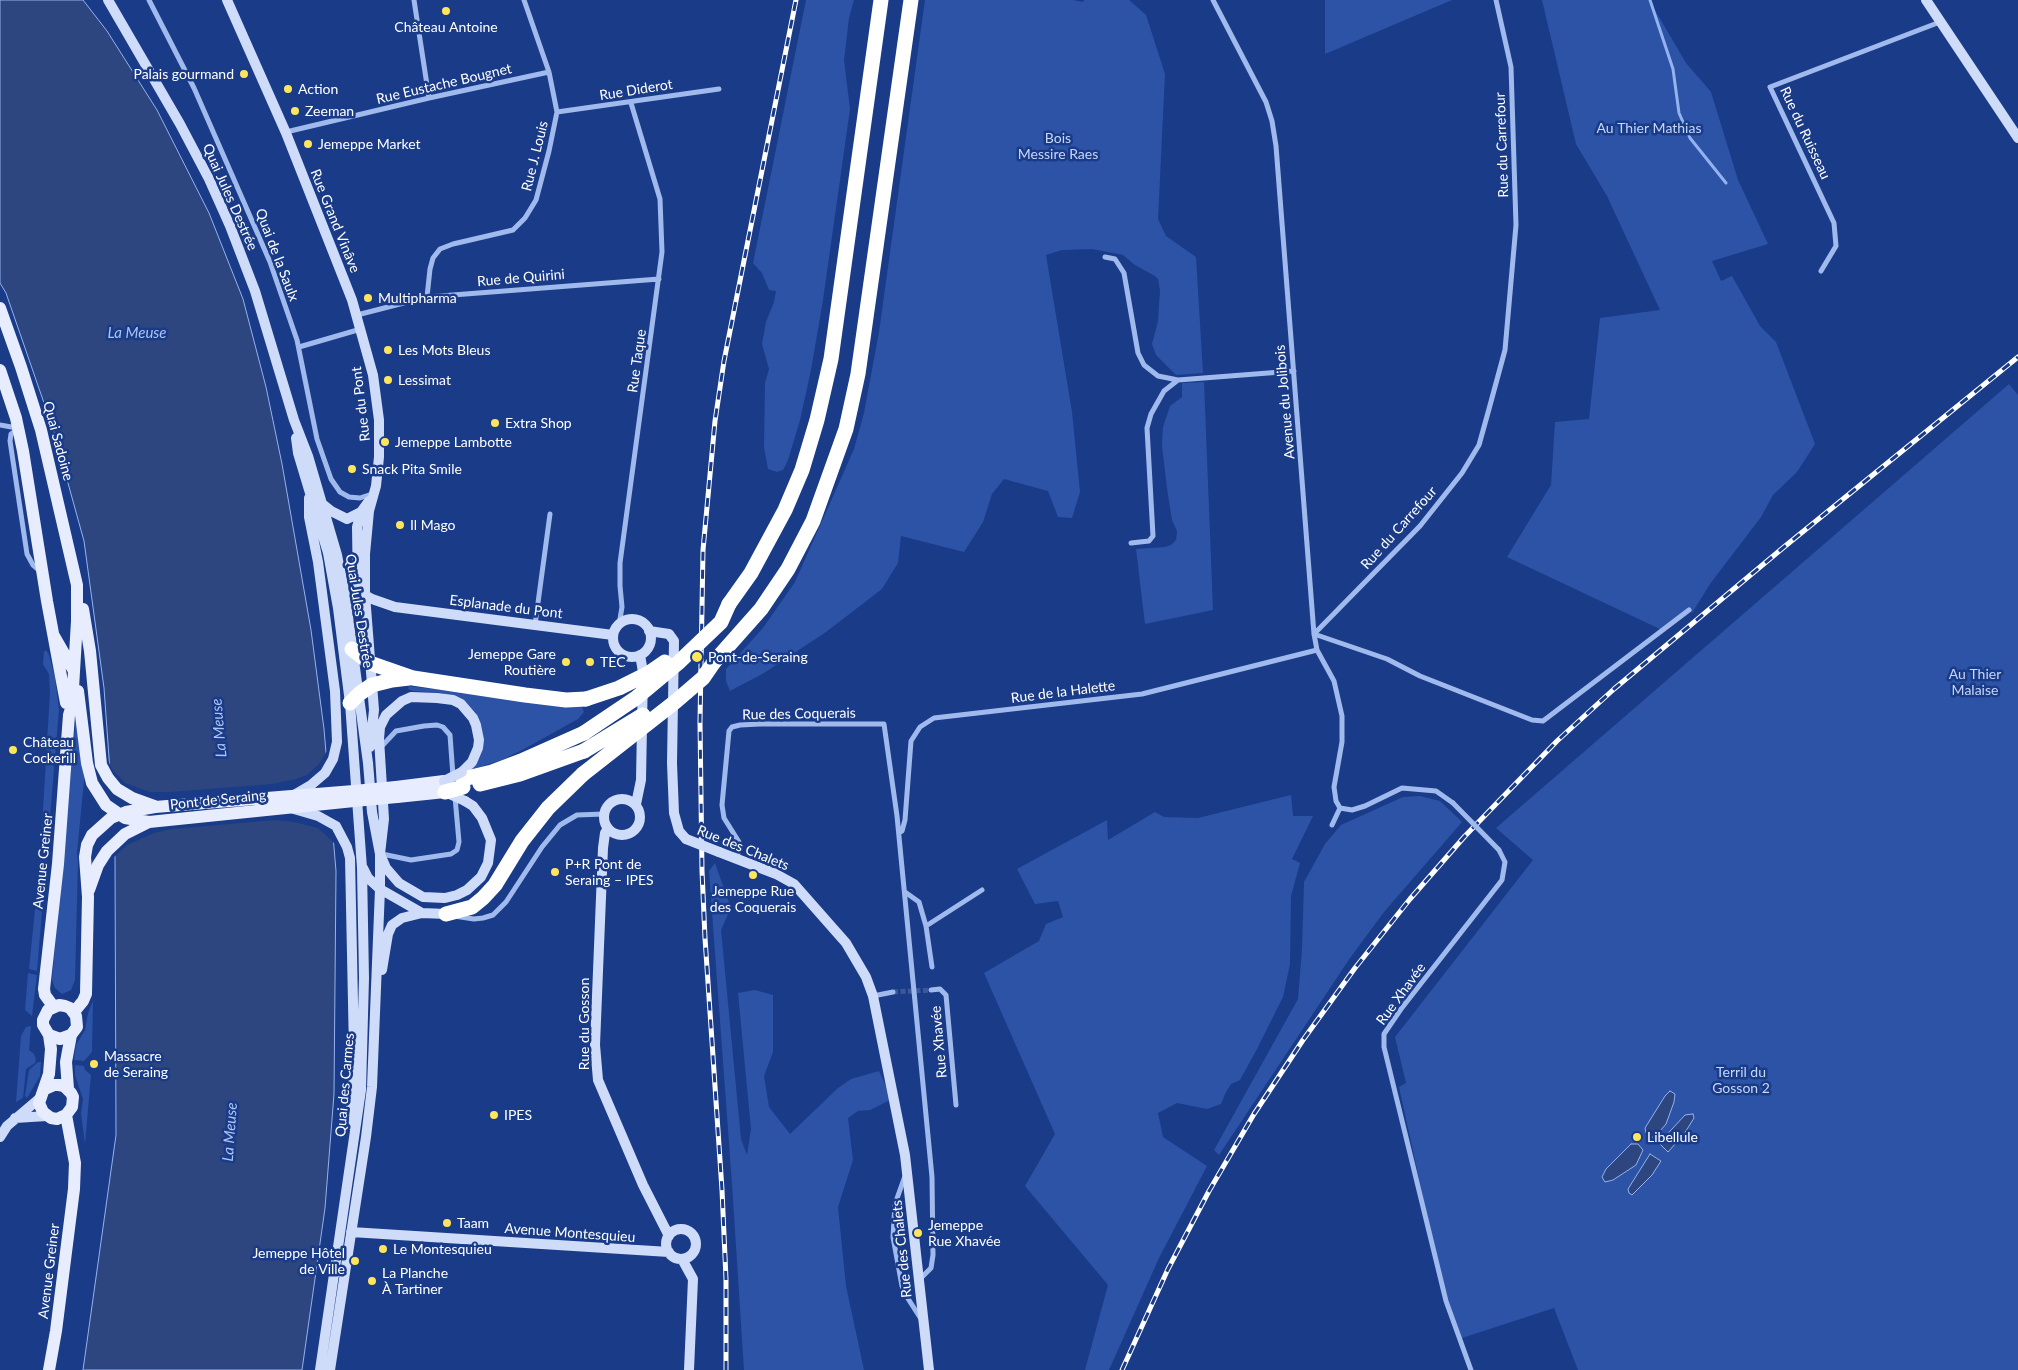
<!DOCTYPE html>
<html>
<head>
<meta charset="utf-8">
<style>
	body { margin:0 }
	canvas { display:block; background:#193b88 }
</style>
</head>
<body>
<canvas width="2018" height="1370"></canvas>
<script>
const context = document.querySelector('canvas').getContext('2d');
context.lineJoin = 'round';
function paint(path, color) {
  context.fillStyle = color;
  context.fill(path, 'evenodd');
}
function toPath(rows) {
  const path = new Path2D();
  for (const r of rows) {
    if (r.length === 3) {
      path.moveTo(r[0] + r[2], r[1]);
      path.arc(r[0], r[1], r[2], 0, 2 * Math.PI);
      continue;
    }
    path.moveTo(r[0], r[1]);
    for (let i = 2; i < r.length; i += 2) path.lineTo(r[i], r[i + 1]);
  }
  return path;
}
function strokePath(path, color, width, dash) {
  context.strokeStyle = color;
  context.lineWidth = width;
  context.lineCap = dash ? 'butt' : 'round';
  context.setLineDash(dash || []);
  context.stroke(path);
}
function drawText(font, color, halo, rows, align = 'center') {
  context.font = font + ' Lato,sans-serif';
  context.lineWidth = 5;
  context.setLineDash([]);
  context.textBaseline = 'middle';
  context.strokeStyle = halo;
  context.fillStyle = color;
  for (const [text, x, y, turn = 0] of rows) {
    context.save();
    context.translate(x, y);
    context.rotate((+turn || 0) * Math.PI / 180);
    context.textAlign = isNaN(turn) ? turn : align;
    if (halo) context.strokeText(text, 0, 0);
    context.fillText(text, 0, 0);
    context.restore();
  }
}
const green = toPath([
	[806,0,854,0,849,18,844,60,850,109,823,300,811,370,800,420,788,460,783,470,777,472,768,469,764,448,765,383,769,369,762,344,766,322,774,302,776,291,769,290,762,273,753,263],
	[925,0,1073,0,1083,2,1084,0,1129,0,1146,15,1165,74,1158,219,1166,236,1196,257,1203,373,1176,375,1156,355,1152,344,1158,321,1160,290,1158,279,1155,276,1135,265,1123,255,1092,249,1062,250,1046,255,1072,412,1080,492,1072,518,1058,517,1048,491,1004,479,992,494,983,522,964,552,901,536,898,563,882,589,826,632,764,673,730,691,726,681,726,669,763,628,795,582,854,449,864,413,879,332],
	[1325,0,1452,0,1325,54],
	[1542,0,1649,0,1686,63,1711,92,1738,180,1768,244,1712,261,1721,281,1732,276,1760,326,1776,342,1815,444,1797,472,1773,495,1761,517,1710,584,1692,613,1689,610,1662,630,1507,557,1551,485,1555,422,1589,419,1600,318,1660,310,1607,196,1576,144],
	[1204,382,1213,610,1145,624,1136,549,1165,547,1171,545,1176,540,1177,531,1172,520,1167,488,1162,446,1163,427,1170,406,1182,397,1182,383],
	[2009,384,2018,395,2018,1370,1578,1370,1554,1308,1459,1339,1446,1301,1399,1087,1406,1083,1395,1037,1533,860,1496,828],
	[46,650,49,655,55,677,59,710,37,971,29,969,40,860,50,692,49,674,43,664,44,652],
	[409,686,582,707,584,712,578,719,524,749,502,760,473,769,481,754,483,736,481,724,475,712,460,698,441,693,413,691,408,689],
	[77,704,86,760,77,853,78,861,75,980,71,990,62,994,55,988,52,980],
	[1291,795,1293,816,1313,816,1292,859,1300,863,1291,896,1290,964,1283,997,1257,1049,1240,1080,1231,1084,1225,1094,1221,1104,1207,1109,1177,1103,1158,1113,1163,1137,1207,1166,1159,1258,1109,1370,1085,1370,1108,1285,1025,1186,1055,1134,984,973,1039,941,1046,924,1063,917,1058,901,1035,904,1017,869,1107,820,1108,840,1155,812,1164,817,1198,818],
	[1420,796,1440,801,1462,822,1384,912,1350,958,1219,1155,1214,1150,1298,999,1302,949,1304,882,1325,844,1341,825,1403,797],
	[715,863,731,908,721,930,741,1139,747,1155,751,1129,738,993,755,990,773,995,773,1052,764,1076,769,1107,790,1134,838,1088,851,1079,879,1071,892,1099,870,1110,858,1111,848,1118,853,1160,838,1207,846,1286,864,1370,744,1370,732,1184,709,871],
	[28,973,37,975,32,1016,25,1010],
	[93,1001,92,1052,84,1061,74,1060,76,1045,85,1030,88,1013],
	[31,1026,29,1050,34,1054,36,1059,35,1063,26,1069,23,1098,16,1102,21,1036,26,1027],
	[38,1062,41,1062,40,1076,27,1098,25,1096,29,1070],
	[75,1065,84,1066,85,1070,91,1075,85,1144,81,1113,83,1099,75,1075]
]);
const water = toPath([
	[0,0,83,0,107,31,157,110,209,213,243,299,266,387,282,464,311,630,324,729,336,871,334,1094,325,1208,302,1370,83,1370,116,1135,115,857,113,813,104,688,84,541,53,429,6,293,0,283,0,0],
	[1670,1091,1675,1094,1674,1102,1666,1124,1654,1138,1646,1133,1645,1128,1665,1096,1670,1091],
	[1693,1114,1694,1118,1684,1134,1668,1152,1659,1143,1685,1115,1693,1114],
	[1631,1144,1638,1144,1643,1150,1636,1165,1613,1180,1605,1182,1602,1177,1606,1169,1631,1144],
	[1650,1154,1661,1161,1652,1175,1632,1195,1629,1193,1628,1189,1650,1154]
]);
const pier = toPath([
	[328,749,335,844,318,828,294,822,275,820,172,829,154,833,127,845,113,858,106,756,112,769,125,783,150,792,170,792,272,784,296,779,307,775,319,764]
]);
const stream = toPath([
	[1650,0,1673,69,1679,113,1690,138,1726,183]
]);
const streetTunnel = toPath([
	[893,992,931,990]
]);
const street = toPath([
	[149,0,194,88,270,262,297,340,317,439,331,479,340,492,349,497,360,498,372,494],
	[414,0,429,98],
	[1213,0,1266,102,1272,121,1276,146,1314,634,1317,650,1334,681,1342,716,1342,742,1334,787,1336,801,1340,808],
	[557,112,719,89],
	[286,132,429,98,549,72],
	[1105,257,1115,259,1124,273,1138,353,1144,365,1158,376,1178,380],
	[1821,271,1836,246,1834,223,1770,87,1940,22],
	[427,297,430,269,433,258,440,249,453,244,513,230,525,218,536,200,549,151,557,112,549,72,524,0],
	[357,315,427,297,659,279],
	[299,347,361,329],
	[0,425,17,428],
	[18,429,11,434,10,441,27,554,33,565,40,571],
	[1131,543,1149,541,1153,536,1147,428,1151,414,1164,391,1178,380,1294,371],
	[535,625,550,514],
	[619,625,622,607,620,586,620,563,662,252,660,199,631,103],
	[1314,634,1420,526,1462,473,1479,445,1489,409,1505,350,1516,225,1511,67,1496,0],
	[1314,634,1387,659,1420,676,1532,720,1543,721,1689,610],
	[381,747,396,731,424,726,437,725,443,727,450,735,453,776],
	[1340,808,1352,810,1365,806,1402,788,1436,791,1453,803],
	[1332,825,1340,808],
	[899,833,902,831,905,820,911,741,920,727,934,718,1142,694,1317,650],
	[382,854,411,860,451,854,457,850,459,842,455,797],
	[737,858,739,848,739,842,724,818,722,805,729,731,732,727,740,725,760,724,884,724,897,816,932,1177,933,1255,931,1268,919,1280],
	[905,892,919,902,926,926,932,967],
	[454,916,474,919,483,918,493,915,506,902,542,847,560,825,577,815,604,814],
	[926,926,982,890],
	[931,990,940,989,946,995,956,1105],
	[873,996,893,992],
	[905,1176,895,1204,893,1237,902,1286,907,1297,921,1319],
	[1471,1370,1446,1301,1384,1047,1384,1034,1401,1009,1502,880,1505,862,1499,850]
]);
const secondary = toPath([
	[108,0,180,124,209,179,230,226,255,291,294,420,308,456,337,555,345,595,368,763,372,812,380,854,380,889,372,1087,366,1137,330,1370],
	[227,0,286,133,352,300,373,375,379,420,379,457,376,486,369,511,365,554,365,595,374,710,370,747],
	[1926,0,2018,138],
	[296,438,298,453,328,553,338,608,350,703,362,868,364,978,361,1090,320,1370],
	[321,503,331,511,347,519,361,512],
	[365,595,372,599,395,607,613,635],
	[364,605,358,593,357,527,361,512,369,501],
	[632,638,19],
	[649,631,669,634,674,641,672,763,674,813,679,831,686,839],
	[462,772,472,762,478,748,479,740,476,725,473,718,461,704,453,700,437,698,411,697,402,701,386,715,380,727,379,739,384,819,380,854,386,868,399,883,423,897,445,898,457,895,467,890,481,877,488,863,491,840,482,818,473,806,465,801],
	[294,795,311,785,325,773,333,759,337,742,335,691,318,562,309,517,309,498],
	[622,817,18],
	[636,804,641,780,643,672,640,655],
	[294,809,318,816,336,826,347,847,350,858,354,1051,350,1125],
	[608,828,605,833,603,848,595,1045,598,1080,643,1185,669,1236],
	[719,852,776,874,794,884,846,943,866,977,873,996,905,1155,929,1370],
	[363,868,368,878,380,889,422,913,446,914],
	[382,970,388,934,392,925,402,918,422,913],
	[15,1118,47,1116],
	[0,1137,7,1126,40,1098],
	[681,1244,15],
	[351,1232,669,1252],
	[682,1259,693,1279,689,1370]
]);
const primary = toPath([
	[0,308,21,367,41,430,77,585,77,621,72,705,69,715,58,864,44,989,45,995,53,1006],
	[0,370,16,418,23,451,47,601,66,703],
	[83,609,90,651,101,765,108,778,117,789,132,798,154,806],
	[54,636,74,671],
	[78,691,87,763,92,783,106,805,125,818,149,822,354,801],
	[396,787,444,781],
	[397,797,445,792],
	[89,890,98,865,107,851,125,834,149,822],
	[74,1012,83,1001,86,994,88,897,85,857,87,845,92,835,111,818,126,812,155,807,354,791],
	[45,1089,54,1085,59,1085,64,1086,71,1093,73,1097,72,1107,66,1115,57,1119,51,1118,43,1112,39,1103,49,1074,51,1049,49,1035],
	[68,1089,66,1062,71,1035,77,1027,76,1016,70,1008,65,1006,59,1005,48,1010,43,1020,43,1025,49,1035,60,1039,71,1035],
	[49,1370,56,1331,74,1189,75,1163,66,1115]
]);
const highway = toPath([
	[729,604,751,573,785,510,802,470,817,420,831,359,881,0],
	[352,649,370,663,413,678,525,695,566,700,586,699],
	[714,662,761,609,788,569,813,521,846,429,858,374,911,0],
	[350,703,359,694,372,685,392,680,409,678],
	[463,779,492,772,521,761,584,733],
	[480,784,520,774,584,751],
	[446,914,472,907,483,898,495,885,522,841,548,808,583,774]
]);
const rail = toPath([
	[726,1370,726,1279,722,1190,705,938,702,871,700,722,703,550,715,421,724,361,796,0],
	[1122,1370,1168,1269,1209,1191,1254,1114,1303,1040,1355,968,1410,899,1465,836,1557,741,1614,689,1784,547,2018,357]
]);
const streetBridge = toPath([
	[1453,803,1499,850]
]);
const secondaryBridge = toPath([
	[444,781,462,772],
	[445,792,465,801],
	[686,839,719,852]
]);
const primaryBridge = toPath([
	[354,791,396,787],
	[354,801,397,797]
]);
const highwayBridge = toPath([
	[586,699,619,688,649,673,665,662],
	[584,733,636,698,678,663,721,622,729,604],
	[584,751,643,715],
	[583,774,675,702,703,678,714,662],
	[445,792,463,787]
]);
const markers = [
	[446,11,5,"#ffe55d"],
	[244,74,5,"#ffe55d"],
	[288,89,5,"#ffe55d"],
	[295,111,5,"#ffe55d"],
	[308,144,5,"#ffe55d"],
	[368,298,5,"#ffe55d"],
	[388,350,5,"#ffe55d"],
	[388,380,5,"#ffe55d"],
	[495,423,5,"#ffe55d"],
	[385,442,5,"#ffe55d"],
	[352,469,5,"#ffe55d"],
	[400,525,5,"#ffe55d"],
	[697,657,6,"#ffe55d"],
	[566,662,5,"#ffe55d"],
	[590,662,5,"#ffe55d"],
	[13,750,5,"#ffe55d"],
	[555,872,5,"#ffe55d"],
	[753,875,5,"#ffe55d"],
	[94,1064,5,"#ffe55d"],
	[494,1115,5,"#ffe55d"],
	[1637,1137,5,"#ffe55d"],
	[447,1223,5,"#ffe55d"],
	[918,1233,5,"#ffe55d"],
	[383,1249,5,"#ffe55d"],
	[355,1261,5,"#ffe55d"],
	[372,1281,5,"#ffe55d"]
];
const poiNames = [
	["Château Antoine",446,27,"center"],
	["Palais gourmand",234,74,"right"],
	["Action",298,89],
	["Zeeman",305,111],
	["Jemeppe Market",318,144],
	["Multipharma",378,298],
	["Les Mots Bleus",398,350],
	["Lessimat",398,380],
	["Extra Shop",505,423],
	["Jemeppe Lambotte",395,442],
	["Snack Pita Smile",362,469],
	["Il Mago",410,525],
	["Jemeppe Gare",556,654,"right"],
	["Routière",556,670,"right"],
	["Pont-de-Seraing",708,657],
	["TEC",600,662],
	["Château",23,742],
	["Cockerill",23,758],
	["P+R Pont de",565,864],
	["Seraing – IPES",565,880],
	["Jemeppe Rue",753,891,"center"],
	["des Coquerais",753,907,"center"],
	["Massacre",104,1056],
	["de Seraing",104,1072],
	["IPES",504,1115],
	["Libellule",1647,1137],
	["Taam",457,1223],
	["Jemeppe",928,1225],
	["Rue Xhavée",928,1241],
	["Le Montesquieu",393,1249],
	["Jemeppe Hôtel",345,1253,"right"],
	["de Ville",345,1269,"right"],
	["La Planche",382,1273],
	["À Tartiner",382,1289]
];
const streetNames = [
	["Rue Eustache Bougnet",444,84,-13],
	["Rue Diderot",636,90,-9],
	["Rue du Ruisseau",1805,133,65],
	["Rue du Carrefour",1502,145,-92],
	["Rue J. Louis",535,156,-76],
	["Quai Jules Destrée",230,197,66],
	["Rue Grand Vinâve",335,221,68],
	["Quai de la Saulx",277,255,69],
	["Rue de Quirini",521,278,-5],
	["Rue Taque",637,361,-82],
	["Avenue du Jolibois",1285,402,-95],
	["Rue du Pont",361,404,-97],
	["Quai Sadoine",58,441,75],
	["Rue du Carrefour",1399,528,-48],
	["Esplanade du Pont",506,607,7],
	["Quai Jules Destrée",359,611,81],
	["Rue de la Halette",1063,692,-7],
	["Rue des Coquerais",799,714,-1],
	["Pont de Seraing",218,800,-6],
	["Rue des Chalets",743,848,22],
	["Avenue Greiner",43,861,-84],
	["Rue Xhavée",1401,994,-54],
	["Rue du Gosson",584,1024,-90],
	["Rue Xhavée",939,1042,-95],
	["Quai des Carmes",345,1085,-85],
	["Avenue Montesquieu",570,1233,4],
	["Rue des Chalets",902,1249,-96],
	["Avenue Greiner",49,1271,-83]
];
const parkNames = [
	["Au Thier Mathias",1649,128],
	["Bois",1058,138],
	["Messire Raes",1058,154],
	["Au Thier",1975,674],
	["Malaise",1975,690],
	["Terril du",1741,1072],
	["Gosson 2",1741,1088]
];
const waterNames = [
	["La Meuse",137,333],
	["La Meuse",219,728,-95],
	["La Meuse",230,1132,-86]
];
paint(green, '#2c53a6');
paint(water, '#2d467f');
strokePath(water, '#94b2ef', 1);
paint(pier, '#193b88');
strokePath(stream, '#94b2ef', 3);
strokePath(streetTunnel, '#3c589a', 5, [5, 2.5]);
strokePath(street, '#a1baed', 5);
strokePath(secondary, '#cedbf9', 10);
strokePath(primary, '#e7edff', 12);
strokePath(highway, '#fff', 15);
strokePath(rail, '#fff', 5);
strokePath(rail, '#193b88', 3, [9]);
strokePath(streetBridge, '#a1baed', 5);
strokePath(secondaryBridge, '#cedbf9', 10);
strokePath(primaryBridge, '#e7edff', 12);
strokePath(highwayBridge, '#fff', 15);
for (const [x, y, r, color] of markers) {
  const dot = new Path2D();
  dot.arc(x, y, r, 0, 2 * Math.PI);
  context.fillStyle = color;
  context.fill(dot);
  strokePath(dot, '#193b88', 2);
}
drawText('14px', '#fff', '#193b88', poiNames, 'left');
drawText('14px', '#fff', '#193b88', streetNames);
drawText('14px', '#c7d7f9', '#193b88', parkNames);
drawText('italic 15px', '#adc4f4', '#193b88', waterNames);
</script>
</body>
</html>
